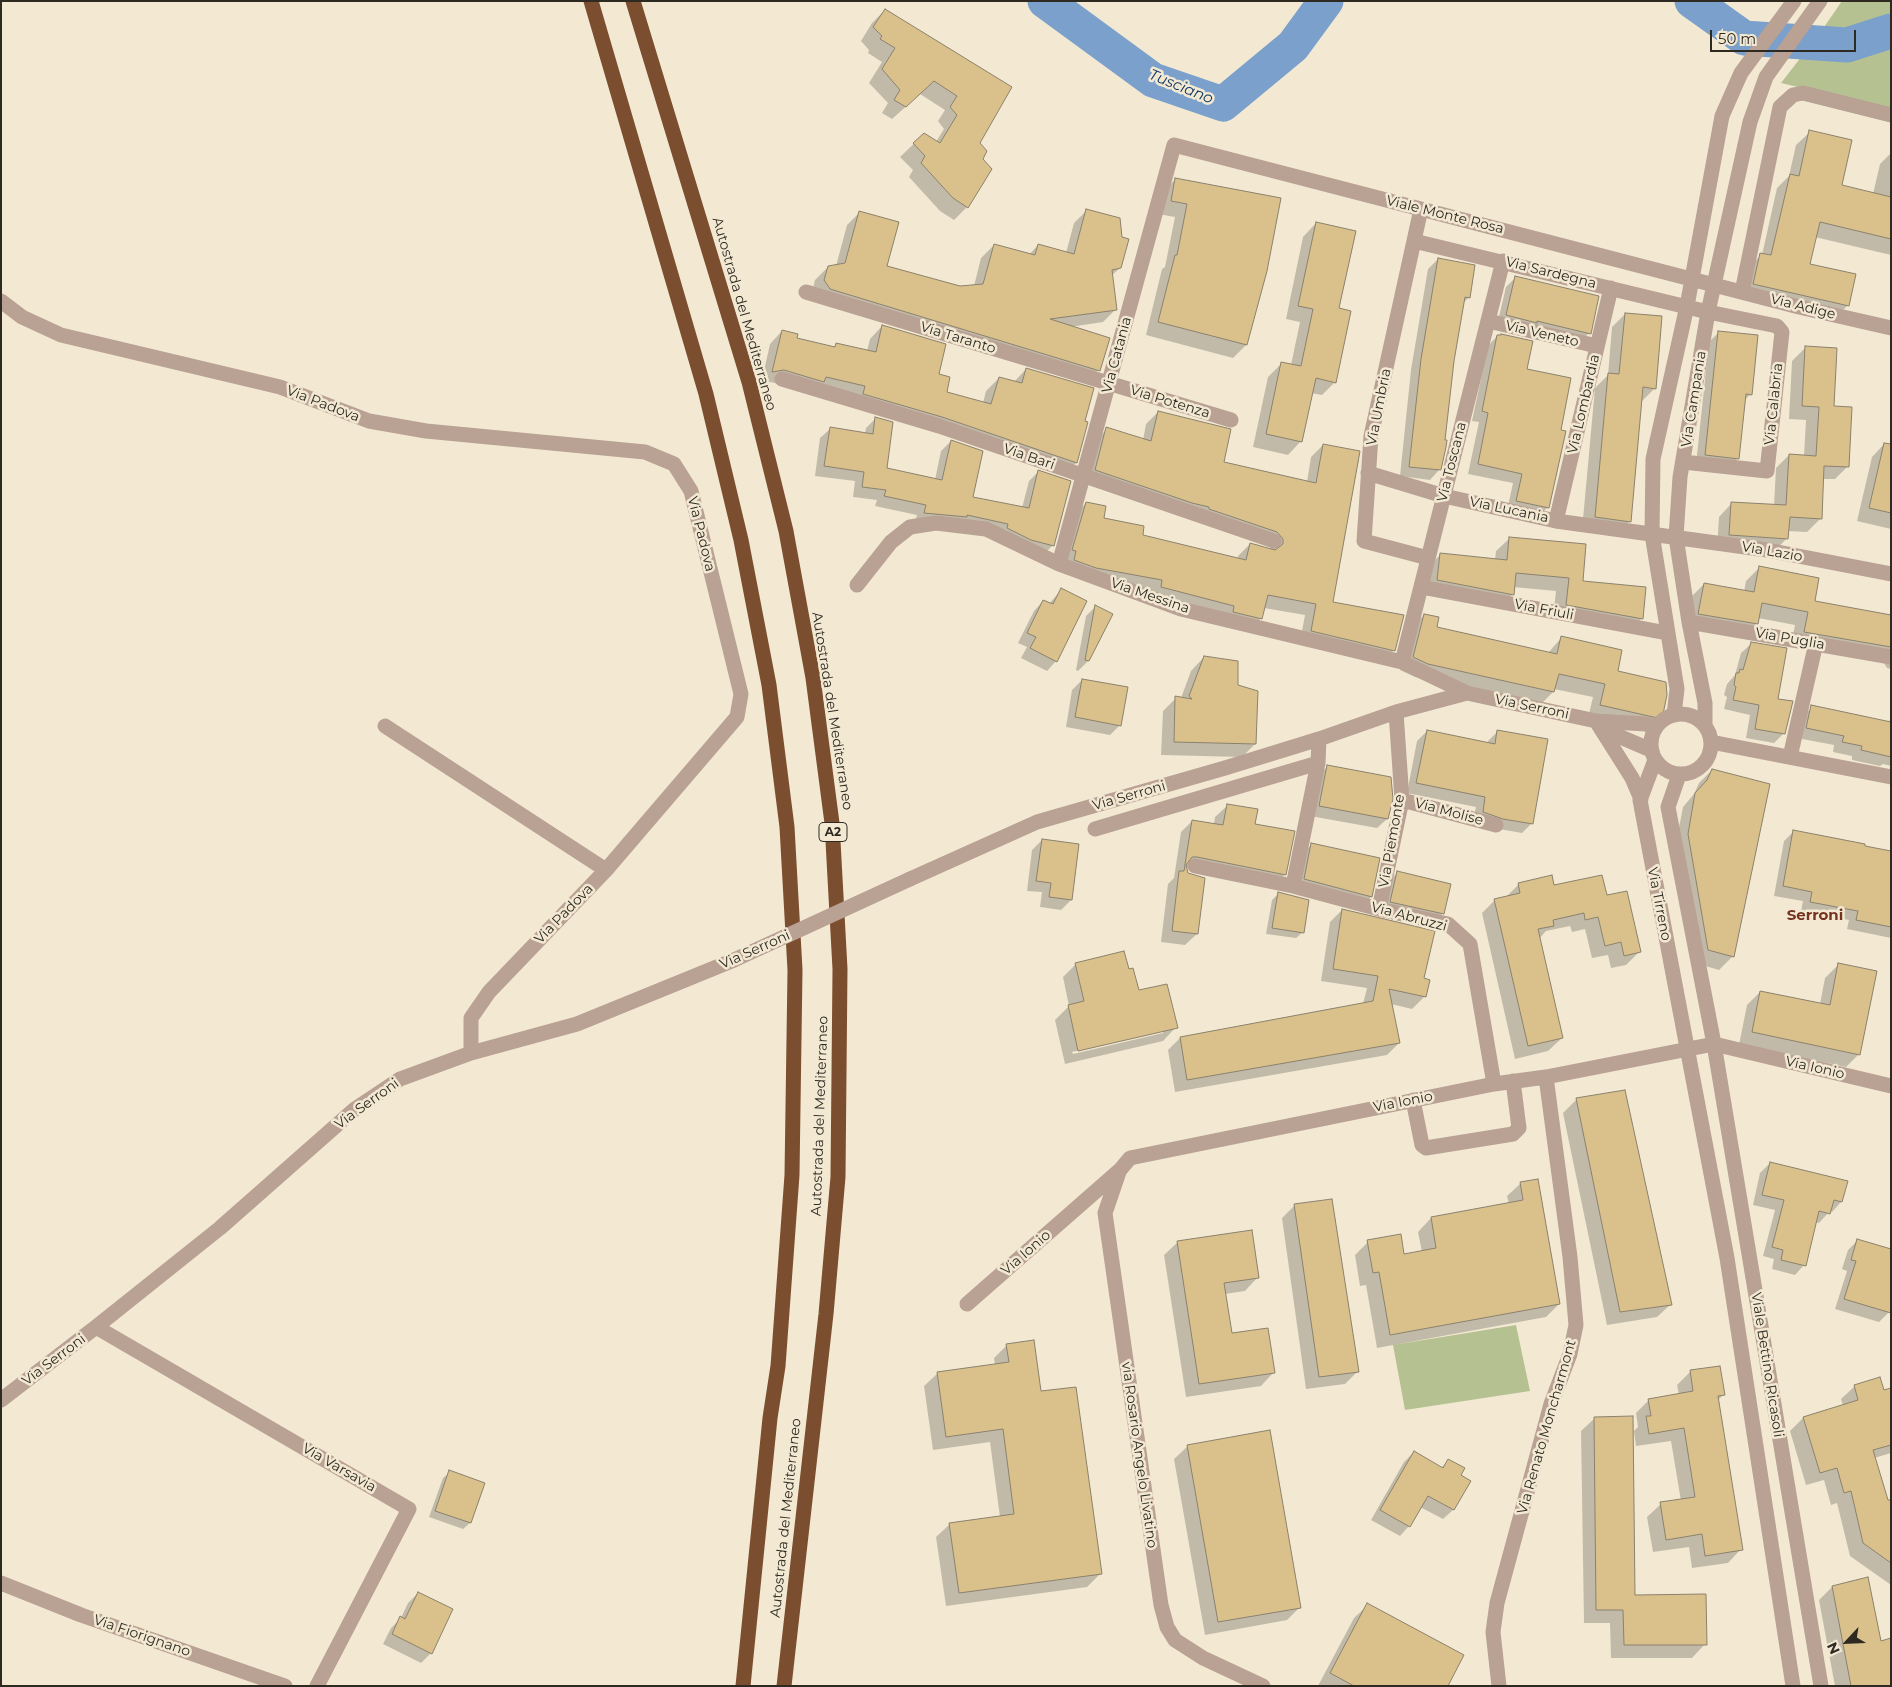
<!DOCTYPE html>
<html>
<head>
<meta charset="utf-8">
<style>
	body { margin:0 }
	#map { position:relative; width:1892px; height:1687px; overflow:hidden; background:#f3e9d3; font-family:Montserrat,sans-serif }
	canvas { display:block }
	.frame { position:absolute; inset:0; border:2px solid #2e2a22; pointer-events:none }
	.north { position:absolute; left:1822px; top:1617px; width:50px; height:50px; -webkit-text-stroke:4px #f3e9d3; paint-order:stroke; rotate:245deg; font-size:14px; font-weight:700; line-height:20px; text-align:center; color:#2e2a22 }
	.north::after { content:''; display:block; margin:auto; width:18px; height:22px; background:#2e2a22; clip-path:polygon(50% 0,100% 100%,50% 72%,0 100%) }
	.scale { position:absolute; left:1710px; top:30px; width:146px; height:22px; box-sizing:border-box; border:2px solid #2e2a22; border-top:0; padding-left:6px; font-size:15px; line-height:18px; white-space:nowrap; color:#2e2a22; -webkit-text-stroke:4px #f3e9d3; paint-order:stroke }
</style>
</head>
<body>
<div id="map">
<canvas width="1892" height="1687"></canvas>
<div class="frame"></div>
<div class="north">N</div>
<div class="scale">50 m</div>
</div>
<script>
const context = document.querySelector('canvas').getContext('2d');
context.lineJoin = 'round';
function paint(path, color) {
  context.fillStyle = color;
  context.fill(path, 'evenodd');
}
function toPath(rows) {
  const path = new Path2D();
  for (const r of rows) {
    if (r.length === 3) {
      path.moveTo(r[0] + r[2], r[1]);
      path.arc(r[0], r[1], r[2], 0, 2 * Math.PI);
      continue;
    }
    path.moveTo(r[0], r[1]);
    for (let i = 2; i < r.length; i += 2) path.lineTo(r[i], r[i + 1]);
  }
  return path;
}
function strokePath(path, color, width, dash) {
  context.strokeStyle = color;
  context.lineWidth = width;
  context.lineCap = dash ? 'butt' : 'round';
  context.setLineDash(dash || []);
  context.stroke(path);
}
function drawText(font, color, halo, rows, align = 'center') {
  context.font = font + ' Montserrat,sans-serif';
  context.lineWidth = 5;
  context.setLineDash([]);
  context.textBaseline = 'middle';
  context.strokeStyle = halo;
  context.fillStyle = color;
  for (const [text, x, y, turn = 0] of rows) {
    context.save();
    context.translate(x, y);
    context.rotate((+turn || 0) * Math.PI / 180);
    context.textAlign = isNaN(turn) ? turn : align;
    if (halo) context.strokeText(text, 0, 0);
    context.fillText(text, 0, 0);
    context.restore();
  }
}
const green = toPath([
	[1842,1,1891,1,1891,19,1876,24,1822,30],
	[1891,43,1891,109,1781,83,1805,52,1839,57],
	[1516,1325,1530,1391,1405,1410,1393,1345]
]);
const shadow = toPath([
	[885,10,1010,88,978,143,981,159,967,207,954,220,940,211,909,177,913,170,900,157,924,134,936,142,944,129,938,121,945,110,920,94,892,119,882,113,888,103,869,83,882,62,868,53,869,50,861,41,872,23],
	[1810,132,1840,186,1873,194,1880,164,1891,153,1891,255,1815,237,1808,265,1854,275,1847,306,1834,319,1741,297,1747,267,1762,255,1777,188,1789,176,1796,145],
	[1176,179,1279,199,1246,345,1233,358,1146,335,1162,269,1165,267,1175,217,1158,214,1162,192],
	[1086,211,1120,268,1111,276,1116,309,1103,322,1070,327,1098,370,1086,383,812,293,815,280,828,267,836,266,847,225,860,212,885,267,960,288,974,286,981,258,994,245,1029,255,1038,245,1066,253,1074,223],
	[1316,223,1338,309,1335,382,1322,395,1311,393,1301,441,1288,455,1253,447,1268,377,1282,363,1291,365,1300,322,1286,319,1303,237],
	[1438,259,1469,297,1463,303,1453,360,1439,470,1430,480,1400,476,1411,370,1428,269],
	[1516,277,1589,333,1580,343,1497,325,1506,287],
	[1625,314,1655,388,1641,402,1630,521,1617,534,1582,530,1595,388,1608,375,1612,327],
	[882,326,938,375,945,393,983,403,986,391,999,378,1014,382,1026,369,1083,421,1087,422,1076,463,1063,475,929,429,771,382,761,384,770,344,782,331,796,339,833,348,837,344,867,351,870,339],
	[1719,332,1751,394,1743,401,1738,458,1728,468,1696,464,1709,342],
	[1497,336,1526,370,1559,431,1548,507,1538,517,1507,511,1513,483,1468,474,1479,422,1472,421,1488,346],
	[1805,348,1833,407,1848,466,1835,479,1822,479,1821,518,1807,532,1788,531,1787,538,1774,552,1717,548,1719,517,1732,503,1774,506,1776,468,1789,455,1804,456,1806,420,1789,419,1792,361],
	[1158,412,1222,463,1307,482,1311,457,1323,445,1332,603,1394,650,1382,662,1300,642,1305,615,1264,608,1261,618,1249,630,1063,571,1074,515,1086,503,1103,519,1141,536,1238,560,1238,556,1250,544,1270,550,1270,547,1083,481,1095,441,1107,429,1143,440,1146,424],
	[876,418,885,469,935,480,941,451,951,441,972,498,1022,508,1029,481,1039,471,1053,545,1043,555,999,533,915,522,917,515,875,506,877,500,853,497,855,481,815,476,820,438,830,429,865,434,866,428],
	[1885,443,1891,445,1891,529,1857,521,1872,457],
	[1510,538,1582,582,1642,618,1628,632,1553,618,1556,591,1513,587,1513,594,1499,607,1425,593,1427,568,1440,555,1495,560,1496,551],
	[1759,568,1813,602,1891,616,1891,669,1887,668,1884,663,1791,645,1795,625,1758,618,1756,624,1743,637,1686,627,1691,597,1704,584,1744,592,1746,581],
	[1061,590,1056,661,1047,671,1021,658,1027,647,1018,643,1034,611,1043,601,1049,604],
	[1095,607,1088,661,1078,671,1076,670,1086,616],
	[1424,615,1435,628,1548,653,1562,637,1616,672,1660,718,1647,732,1588,718,1593,697,1554,689,1553,692,1540,705,1415,677,1400,670,1411,628],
	[1751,644,1777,700,1784,733,1774,743,1746,738,1750,715,1724,709,1727,697,1724,695,1727,684,1735,675,1741,653],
	[1204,657,1237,686,1255,744,1242,757,1161,755,1163,711,1176,698,1181,698,1191,671],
	[1082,680,1120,725,1110,735,1066,727,1072,690],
	[1812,707,1888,722,1891,719,1891,766,1883,764,1880,766,1852,760,1852,756,1833,752,1834,745,1797,738,1802,717],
	[1427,731,1487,744,1488,741,1498,731,1531,824,1522,833,1493,828,1473,821,1476,807,1407,793,1417,741],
	[1328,766,1387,819,1377,828,1310,816,1318,776],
	[1712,770,1733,956,1719,970,1695,963,1675,848,1683,807,1694,794,1699,783],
	[1227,806,1254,825,1285,874,1273,886,1186,868,1197,934,1185,945,1161,942,1168,884,1174,878,1181,832,1192,821,1214,824,1215,817],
	[1794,831,1891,852,1891,938,1847,929,1849,920,1801,911,1803,901,1774,896,1784,841],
	[1042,840,1078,845,1071,900,1061,910,1040,907,1042,892,1027,891,1032,850],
	[1312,844,1379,859,1371,897,1361,907,1295,889,1302,854],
	[1397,873,1443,913,1433,923,1381,911,1387,883],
	[1519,884,1553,887,1606,897,1640,951,1626,965,1611,968,1608,955,1592,958,1585,929,1572,932,1570,926,1546,931,1539,939,1562,1038,1548,1051,1515,1059,1482,913,1495,900,1506,897],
	[1278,894,1303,932,1296,938,1266,934,1272,900],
	[1342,910,1423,979,1424,997,1412,1009,1391,1004,1399,1043,1387,1055,1175,1092,1168,1050,1180,1038,1363,1004,1367,988,1321,981,1330,922],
	[1076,964,1128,971,1138,992,1176,1027,1163,1041,1065,1064,1055,1020,1069,1006,1063,977],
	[1163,1030,1163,1033,1073,1054,1072,1052],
	[1838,965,1859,1054,1846,1067,1739,1045,1747,1005,1760,992,1820,1004,1825,978],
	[1577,1099,1671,1304,1657,1317,1607,1325,1563,1113],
	[1770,1163,1841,1202,1832,1212,1830,1211,1819,1223,1815,1222,1804,1265,1795,1275,1772,1269,1774,1259,1763,1256,1775,1210,1753,1205,1760,1173],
	[1521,1183,1559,1304,1546,1317,1377,1348,1366,1285,1360,1286,1355,1255,1368,1242,1403,1255,1422,1252,1418,1232,1431,1218,1509,1204,1507,1196],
	[1295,1205,1358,1371,1345,1384,1306,1389,1282,1218],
	[1858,1240,1889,1312,1879,1322,1835,1309,1847,1271,1842,1269,1848,1250],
	[1178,1242,1258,1277,1245,1291,1225,1294,1231,1335,1274,1372,1261,1386,1186,1397,1164,1255],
	[1007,1345,1040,1393,1100,1574,1087,1587,946,1606,936,1537,950,1524,1000,1517,990,1442,933,1450,924,1386,938,1373,995,1365,994,1358],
	[1691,1371,1723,1395,1717,1401,1741,1549,1728,1563,1692,1568,1689,1547,1653,1552,1647,1517,1661,1504,1681,1501,1671,1441,1636,1446,1634,1431,1638,1427,1636,1413,1649,1400,1679,1395,1677,1385],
	[1855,1386,1883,1391,1891,1389,1891,1453,1874,1458,1887,1502,1891,1501,1891,1585,1850,1556,1837,1503,1831,1505,1824,1480,1806,1485,1790,1431,1803,1418,1843,1406,1841,1399],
	[1595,1418,1634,1596,1705,1644,1692,1658,1611,1658,1610,1623,1584,1623,1581,1431],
	[1188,1446,1300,1607,1287,1620,1205,1635,1174,1459],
	[1414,1452,1441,1468,1449,1460,1459,1476,1469,1481,1453,1510,1443,1519,1420,1507,1409,1526,1400,1536,1371,1520,1404,1462],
	[450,1472,483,1484,470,1523,463,1529,429,1517,443,1478],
	[1867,1579,1890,1686,1835,1686,1819,1600,1832,1587],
	[418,1593,431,1653,421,1663,383,1644,391,1628,401,1618,408,1603],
	[1368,1605,1446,1686,1318,1686,1354,1618]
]);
const river = toPath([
	[1045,1,1153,80,1223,104,1293,46,1326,1],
	[1692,1,1744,38,1847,45,1891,31]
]);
const building = toPath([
	[885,9,1012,87,980,143,987,151,983,159,992,169,968,208,953,198,921,163,925,156,913,143,924,133,940,143,957,115,950,107,957,96,934,81,906,107,894,100,900,90,882,69,895,48,880,39,882,36,873,27,885,9],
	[1809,130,1852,140,1842,185,1891,197,1891,239,1820,222,1810,264,1856,274,1849,306,1753,284,1760,253,1771,255,1790,174,1799,176,1809,130],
	[1175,178,1281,198,1267,271,1247,345,1158,322,1175,255,1177,255,1187,204,1171,201,1175,178],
	[1086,209,1120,218,1122,237,1129,239,1121,268,1112,270,1117,310,1050,319,1110,338,1100,371,830,289,824,280,828,266,845,263,859,211,899,222,887,266,960,286,983,284,994,244,1035,255,1038,244,1074,254,1086,209],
	[1316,222,1356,231,1339,308,1351,311,1336,383,1316,378,1302,442,1266,434,1281,362,1301,366,1313,309,1298,306,1316,222],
	[1438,258,1475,265,1470,298,1465,297,1454,361,1445,440,1447,440,1446,447,1441,470,1409,467,1421,359,1438,258],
	[1515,276,1599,296,1591,334,1537,321,1537,323,1506,315,1515,276],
	[1625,313,1662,316,1656,389,1643,387,1631,522,1595,517,1608,373,1619,374,1625,313],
	[882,325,946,344,939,374,950,377,947,392,991,404,999,377,1022,383,1026,368,1094,388,1085,421,1088,422,1077,463,942,417,863,394,865,386,826,377,824,382,784,370,772,372,782,330,798,334,797,338,835,347,836,343,876,352,882,325],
	[1718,331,1758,335,1752,395,1746,394,1739,459,1705,455,1718,331],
	[1501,334,1533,341,1527,369,1571,378,1561,430,1566,431,1549,508,1516,501,1522,474,1478,464,1488,413,1482,411,1497,335,1501,335,1501,334],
	[1805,346,1837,348,1834,406,1852,407,1849,467,1824,466,1822,519,1790,517,1788,539,1729,535,1731,502,1786,505,1789,454,1816,456,1819,407,1802,406,1805,346],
	[1158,411,1231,429,1224,462,1316,483,1323,444,1360,451,1333,602,1404,615,1395,651,1311,631,1316,604,1268,595,1262,619,1233,612,1234,606,1161,587,1162,580,1096,568,1074,560,1076,551,1072,550,1086,502,1106,506,1104,518,1144,526,1143,535,1246,560,1250,543,1275,550,1283,544,1283,539,1277,532,1209,509,1209,507,1192,503,1095,470,1106,427,1151,441,1158,411],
	[875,417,893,422,887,468,942,480,951,440,983,451,973,497,1029,508,1038,470,1071,481,1054,546,1031,540,1007,528,1008,524,967,515,967,517,924,513,926,505,884,496,886,490,862,487,864,472,824,466,830,427,873,434,875,417],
	[1884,443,1891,444,1891,513,1869,508,1884,443],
	[1509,537,1586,544,1583,581,1646,587,1643,619,1566,605,1569,578,1516,573,1514,595,1437,580,1440,553,1507,560,1509,537],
	[1759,566,1819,578,1815,601,1891,615,1891,647,1804,632,1808,612,1762,603,1758,624,1698,614,1704,583,1754,592,1759,566],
	[1061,588,1087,601,1057,662,1030,648,1036,637,1027,633,1043,600,1053,604,1061,588],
	[1095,605,1113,614,1089,661,1085,660,1095,605],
	[1424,614,1439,617,1437,627,1557,654,1561,636,1622,650,1618,671,1666,682,1667,695,1662,719,1600,705,1605,684,1559,674,1554,692,1428,664,1413,657,1424,614],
	[1751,642,1787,648,1778,699,1793,701,1785,734,1755,729,1759,705,1733,700,1736,687,1734,685,1736,673,1739,673,1740,669,1743,670,1751,642],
	[1204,656,1238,661,1238,685,1258,691,1256,744,1174,742,1175,696,1192,699,1189,696,1204,656],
	[1082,679,1128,687,1121,726,1075,717,1082,679],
	[1811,705,1891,722,1891,757,1861,750,1862,746,1842,742,1844,736,1806,728,1811,705],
	[1427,730,1495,744,1497,730,1548,739,1533,824,1503,819,1483,812,1485,797,1416,783,1427,730],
	[1327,765,1391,777,1393,799,1388,819,1319,806,1327,765],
	[1712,769,1770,784,1734,957,1708,950,1688,834,1695,793,1707,780,1712,769],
	[1227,804,1258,809,1255,824,1295,831,1286,875,1197,857,1192,857,1186,865,1188,873,1205,878,1198,934,1172,931,1179,871,1184,871,1192,820,1223,825,1227,804],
	[1793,830,1865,844,1865,846,1891,851,1891,927,1856,920,1858,911,1810,902,1812,892,1783,886,1793,830],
	[1042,839,1079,844,1072,900,1049,897,1051,883,1036,881,1042,839],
	[1311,843,1380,858,1372,897,1304,879,1311,843],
	[1397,871,1451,884,1444,914,1390,902,1397,871],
	[1552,875,1554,885,1602,875,1607,895,1627,891,1641,952,1624,956,1621,942,1605,946,1598,917,1585,920,1584,913,1553,920,1554,926,1538,929,1563,1038,1528,1046,1494,899,1520,893,1518,883,1552,875],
	[1278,892,1309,900,1304,933,1272,928,1278,892],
	[1342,909,1435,931,1424,978,1430,980,1426,997,1389,989,1400,1043,1187,1080,1180,1037,1373,1001,1378,976,1333,969,1342,909],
	[1124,951,1129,969,1133,968,1139,990,1167,984,1178,1028,1078,1051,1068,1005,1084,1001,1075,963,1124,951],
	[1838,963,1877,971,1860,1055,1752,1032,1760,991,1830,1005,1838,963],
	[1625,1090,1672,1305,1620,1312,1576,1098,1625,1090],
	[1770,1162,1848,1181,1842,1202,1834,1200,1830,1214,1819,1211,1806,1266,1781,1260,1783,1250,1772,1247,1784,1200,1762,1195,1770,1162],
	[1538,1179,1560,1304,1390,1335,1379,1272,1373,1273,1367,1240,1401,1234,1404,1254,1436,1248,1431,1217,1523,1200,1520,1182,1538,1179],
	[1332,1199,1359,1372,1319,1377,1294,1204,1332,1199],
	[1252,1230,1259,1278,1224,1283,1232,1333,1268,1328,1275,1373,1199,1384,1177,1241,1252,1230],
	[1857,1239,1891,1249,1891,1313,1844,1299,1856,1261,1851,1260,1857,1239],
	[1034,1340,1041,1391,1076,1387,1102,1574,959,1593,949,1523,1014,1514,1003,1429,946,1437,937,1372,1009,1362,1006,1344,1034,1340],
	[1720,1366,1725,1395,1718,1396,1743,1550,1705,1556,1702,1534,1666,1540,1660,1502,1695,1497,1684,1428,1649,1434,1646,1416,1651,1416,1648,1399,1693,1391,1690,1370,1720,1366],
	[1880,1377,1884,1390,1891,1388,1891,1445,1873,1450,1888,1500,1891,1500,1891,1563,1863,1543,1851,1491,1844,1493,1837,1468,1820,1473,1803,1417,1858,1400,1854,1385,1880,1377],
	[1633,1416,1635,1595,1706,1594,1707,1645,1624,1645,1623,1610,1596,1610,1594,1417,1633,1416],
	[1270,1430,1301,1608,1218,1622,1187,1445,1270,1430],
	[1414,1451,1443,1468,1448,1459,1465,1468,1461,1475,1471,1481,1454,1510,1428,1496,1410,1527,1380,1510,1414,1451],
	[449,1470,485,1483,471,1523,435,1511,449,1470],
	[1868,1577,1881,1641,1891,1638,1891,1686,1851,1686,1832,1586,1868,1577],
	[418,1592,453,1609,432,1654,392,1634,400,1616,405,1619,418,1592],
	[1367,1603,1464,1655,1448,1686,1354,1686,1330,1673,1367,1603]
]);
const minor = toPath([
	[1421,209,1371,436,1364,541,1428,558],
	[1414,241,1708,312,1777,326,1782,332,1767,471,1683,462],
	[806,292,1231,420],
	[1742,292,1780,107,1793,95,1803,93,1891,115],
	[1,301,22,317,61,335,280,387,369,421,426,431,645,452,674,464,691,491,741,694,737,717,606,870,489,992,471,1018,471,1053],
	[1488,321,1597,346],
	[782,379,939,426,1274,541],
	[1368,473,1444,496,1556,521,1767,550,1891,574],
	[1556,521,1611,288],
	[1059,564,1174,145,1799,307,1891,328],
	[857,585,891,542,910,527,936,523,986,529,1059,564,1181,609,1402,662,1467,693],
	[1421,587,1667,633],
	[1689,622,1891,657],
	[1402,662,1503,261],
	[1681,744,30],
	[1674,715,1677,689,1652,534,1653,459,1687,306,1722,116,1741,73,1794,1],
	[1596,721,1632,778,1641,799],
	[1601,725,1609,732,1651,750],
	[1705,725,1705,703,1689,622,1676,537,1680,477,1708,312,1750,122,1766,77,1820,1],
	[385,726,606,870],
	[1711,742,1891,777],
	[1790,757,1816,643],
	[1655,760,1640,800,1727,1258,1793,1686],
	[1679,775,1668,807,1714,1044,1821,1686],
	[1402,800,1496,825],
	[1095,829,1318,763],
	[1195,866,1293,886,1379,909,1448,924,1470,944,1494,1084],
	[910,879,1037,822,1225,768,1319,739,1396,712,1467,693,1596,721,1646,724,1656,727],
	[1293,886,1318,763,1319,739],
	[1379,909,1402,800,1396,712],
	[1413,1100,1422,1145,1426,1148,1513,1134,1519,1128,1513,1081],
	[1119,1172,1105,1213,1161,1605,1167,1627,1175,1640,1203,1658,1263,1686],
	[967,1304,1120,1170,1130,1158,1494,1084,1546,1077,1714,1044,1891,1086],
	[96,1327,409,1509,317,1686],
	[1,1400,96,1327,220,1228,355,1109,400,1079,471,1053,577,1024,734,960],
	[1,1583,81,1615,285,1686],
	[1499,1686,1493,1632,1497,1603,1551,1404,1570,1354,1576,1325,1570,1257,1546,1077]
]);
const highway = toPath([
	[591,1,706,394,741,540,769,685,787,827,795,970,792,1175,778,1366,770,1418,743,1686],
	[633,1,749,382,786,531,813,678,832,823,840,969,838,1177,826,1314,784,1686]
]);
const minorBridge = toPath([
	[734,960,910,879]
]);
const shields = [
	[833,832,28]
];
const shieldNames = [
	["A2",833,832]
];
const streetNames = [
	["Viale Monte Rosa",1445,215,14],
	["Via Sardegna",1551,273,14],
	["Via Adige",1803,307,14],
	["Autostrada del Mediterraneo",744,314,74],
	["Via Veneto",1542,334,13],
	["Via Taranto",958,338,17],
	["Via Catania",1117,355,-75],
	["Via Campania",1694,399,-81],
	["Via Potenza",1170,402,17],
	["Via Padova",323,404,21],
	["Via Lombardia",1584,404,-77],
	["Via Calabria",1774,404,-84],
	["Via Umbria",1379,407,-79],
	["Via Bari",1029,457,19],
	["Via Toscana",1452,462,-76],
	["Via Lucania",1509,510,12],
	["Via Padova",701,534,76],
	["Via Lazio",1772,552,10],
	["Via Messina",1150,596,19],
	["Via Friuli",1544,610,11],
	["Via Puglia",1790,639,10],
	["Via Serroni",1532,707,12],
	["Autostrada del Mediterraneo",832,711,81],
	["Via Serroni",1129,796,-16],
	["Via Molise",1449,812,15],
	["Via Piemonte",1392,841,-80],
	["Via Tirreno",1659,904,79],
	["Via Padova",564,914,-46],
	["Via Abruzzi",1409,917,15],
	["Via Serroni",755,950,-24],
	["Via Ionio",1815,1068,13],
	["Via Ionio",1403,1102,-11],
	["Via Serroni",367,1104,-36],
	["Autostrada del Mediterraneo",820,1116,-88],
	["Via Ionio",1026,1253,-41],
	["Via Serroni",54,1360,-37],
	["Viale Bettino Ricasoli",1767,1365,81],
	["Via Renato Moncharmont",1547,1427,-74],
	["via Rosario Angelo Livatino",1139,1455,82],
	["Via Varsavia",339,1468,30],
	["Autostrada del Mediterraneo",786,1518,-84],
	["Via Fiorignano",142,1636,19]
];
const waterNames = [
	["Tusciano",1181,87,22]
];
const neighbourhoodNames = [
	["Serroni",1815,916]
];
paint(green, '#b6c192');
paint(shadow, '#0003');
strokePath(river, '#7aa0cb', 35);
paint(building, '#dac18b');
strokePath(building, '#8a816d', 1);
strokePath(minor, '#b9a193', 15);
strokePath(highway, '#7c4e30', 15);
strokePath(minorBridge, '#b9a193', 15);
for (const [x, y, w] of shields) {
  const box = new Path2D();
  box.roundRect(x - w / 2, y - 9.5, w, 19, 4);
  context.fillStyle = '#f3e9d3';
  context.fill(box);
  strokePath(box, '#2e2a22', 1);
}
drawText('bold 12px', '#2e2a22', null, shieldNames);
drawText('14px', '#2e2a22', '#f3e9d3', streetNames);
drawText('italic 15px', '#0f3861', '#f3e9d3', waterNames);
drawText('bold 15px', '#75321e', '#f3e9d3', neighbourhoodNames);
</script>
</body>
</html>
